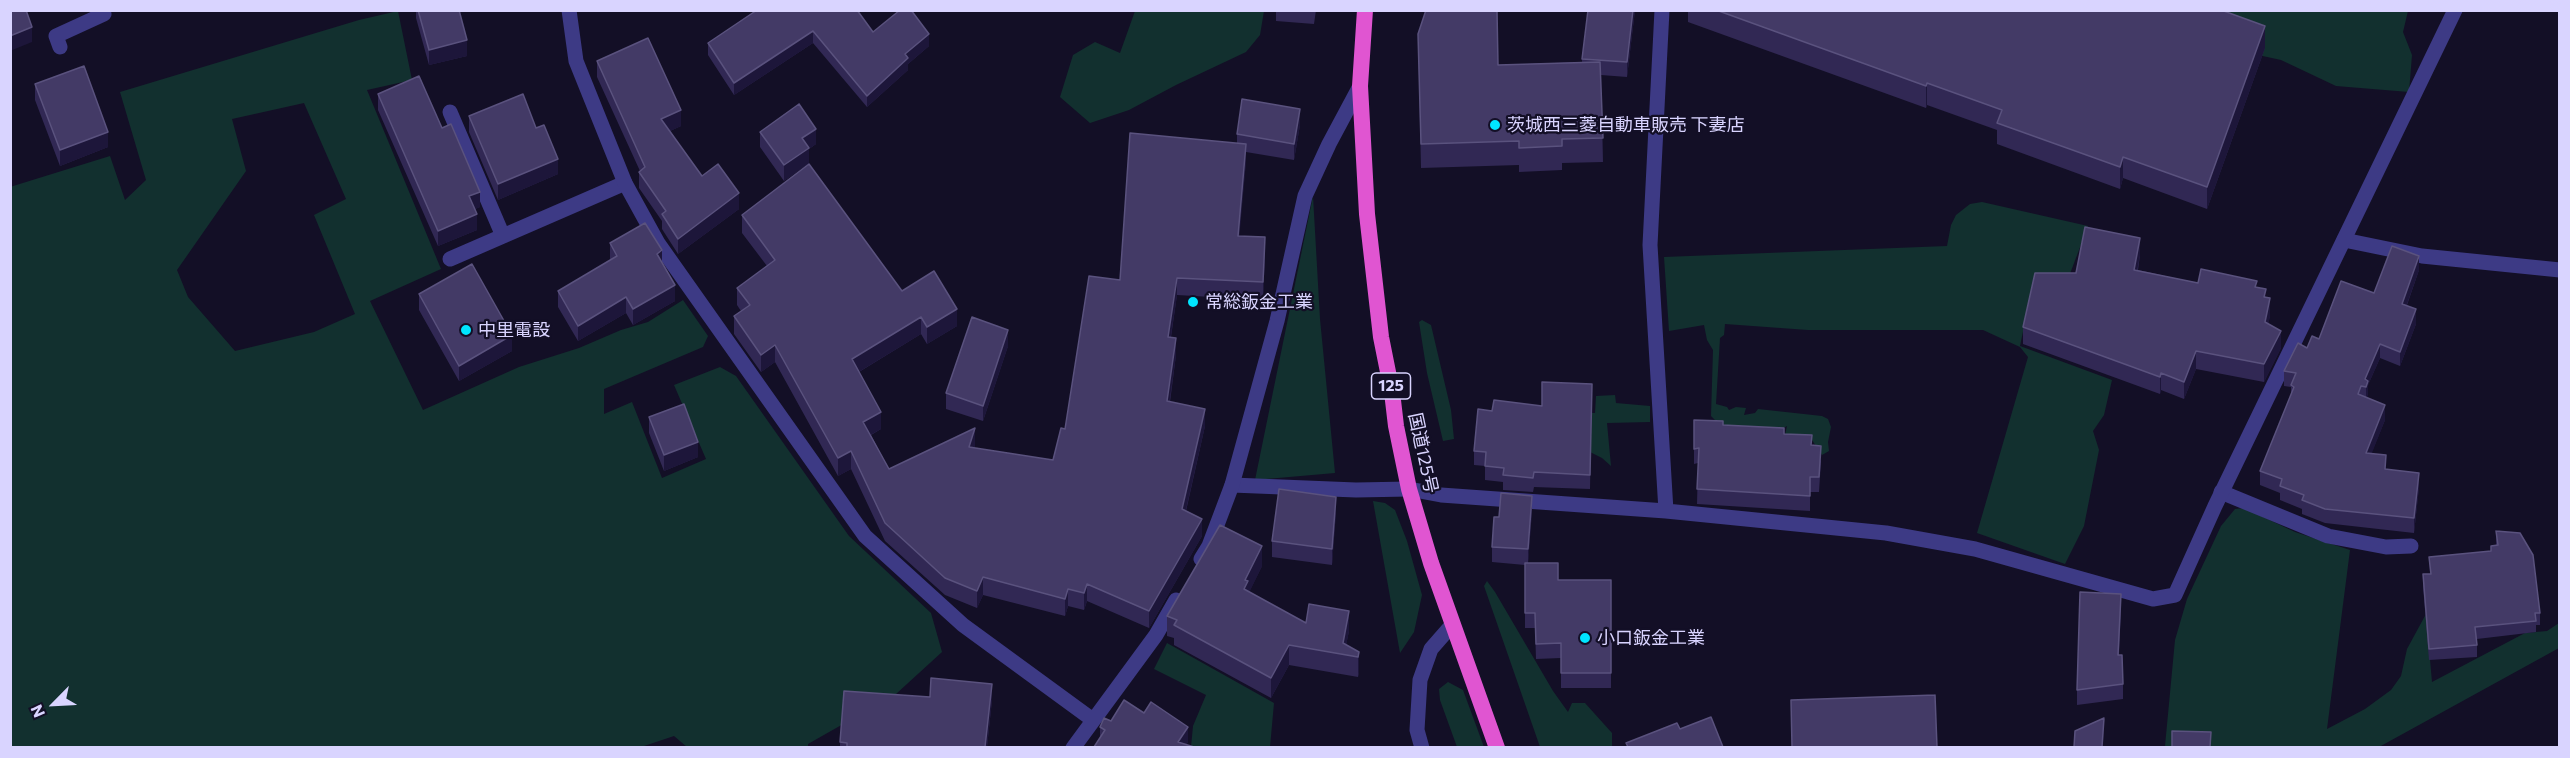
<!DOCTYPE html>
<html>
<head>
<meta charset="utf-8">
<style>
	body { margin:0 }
	#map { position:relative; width:2570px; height:758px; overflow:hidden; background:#130f26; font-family:Commissioner,sans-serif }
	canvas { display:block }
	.frame { position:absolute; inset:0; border:12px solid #d9d4ff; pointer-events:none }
	.north { position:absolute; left:24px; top:674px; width:60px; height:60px; -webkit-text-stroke:4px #130f26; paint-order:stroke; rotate:246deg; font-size:16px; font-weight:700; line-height:24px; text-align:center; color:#d9d4ff }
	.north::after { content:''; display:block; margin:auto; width:21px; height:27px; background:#d9d4ff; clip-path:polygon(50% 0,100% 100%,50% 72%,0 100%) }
</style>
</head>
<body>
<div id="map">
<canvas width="2570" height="758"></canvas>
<div class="frame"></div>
<div class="north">N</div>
</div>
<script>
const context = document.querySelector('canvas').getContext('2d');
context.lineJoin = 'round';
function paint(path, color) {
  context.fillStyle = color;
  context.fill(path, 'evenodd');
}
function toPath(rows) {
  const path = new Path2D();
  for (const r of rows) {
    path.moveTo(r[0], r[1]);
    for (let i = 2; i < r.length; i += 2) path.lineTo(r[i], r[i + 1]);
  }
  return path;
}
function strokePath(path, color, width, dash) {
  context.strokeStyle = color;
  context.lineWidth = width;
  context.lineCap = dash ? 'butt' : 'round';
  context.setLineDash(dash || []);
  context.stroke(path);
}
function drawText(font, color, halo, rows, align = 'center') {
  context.font = font + ' Commissioner,"Noto Sans JP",sans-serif';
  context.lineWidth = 4.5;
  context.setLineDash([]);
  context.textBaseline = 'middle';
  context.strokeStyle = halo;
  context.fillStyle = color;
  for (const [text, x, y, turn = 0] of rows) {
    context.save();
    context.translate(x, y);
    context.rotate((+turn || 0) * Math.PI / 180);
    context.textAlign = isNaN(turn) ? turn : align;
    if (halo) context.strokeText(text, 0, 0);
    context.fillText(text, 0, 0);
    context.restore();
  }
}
const green = toPath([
	[398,11,412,80,367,90,441,269,370,301,423,410,519,367,579,348,621,330,648,322,683,300,708,336,703,347,604,389,604,414,632,402,662,478,706,459,674,385,720,367,736,376,849,536,931,613,942,652,896,694,808,744,808,747,687,747,674,736,638,748,11,747,10,187,110,156,125,200,146,180,120,92,359,20],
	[304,103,346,199,314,215,355,314,314,332,235,351,188,297,177,270,246,171,232,119],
	[1135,11,1135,10,1264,11,1260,35,1246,52,1176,85,1129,110,1090,123,1060,97,1073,55,1095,42,1120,53],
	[2151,11,2408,11,2403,32,2412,55,2409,92,2336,86,2281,60,2212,45],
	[1313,196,1320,319,1335,473,1255,480],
	[1982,202,2088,226,2065,287,2032,288,2020,346,2112,380,2104,415,2093,431,2099,450,2084,526,2065,564,1977,533,2028,357,2020,347,1983,330,1808,330,1725,324,1724,335,1720,338,1716,404,1727,407,1729,410,1736,407,1746,408,1744,415,1755,413,1758,409,1822,416,1828,419,1831,427,1828,442,1829,451,1822,455,1812,440,1809,446,1785,435,1787,426,1782,429,1728,426,1718,423,1711,416,1713,350,1707,340,1704,325,1669,331,1664,257,1947,246,1951,225,1956,215,1970,204],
	[1422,320,1431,325,1451,410,1454,439,1443,441,1427,373,1419,322],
	[1615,395,1616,403,1650,406,1650,422,1607,423,1611,466,1602,458,1586,450,1567,412,1595,413,1596,396],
	[1373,501,1385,503,1395,510,1407,541,1422,595,1414,632,1400,653],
	[2244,508,2295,532,2350,550,2327,729,2365,709,2391,690,2401,676,2407,649,2426,614,2432,682,2525,633,2547,631,2559,623,2559,648,2379,747,2165,746,2175,640,2187,599,2221,526,2235,509],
	[1487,581,1495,592,1553,691,1568,712,1572,703,1585,703,1612,733,1612,747,1540,747,1484,586],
	[1167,643,1274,703,1270,747,1191,747,1193,726,1206,695,1154,669],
	[1448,682,1463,690,1484,747,1457,747,1440,700,1439,689]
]);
const service = toPath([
	[450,112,503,236],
	[2344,240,2422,256,2560,270],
	[450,259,625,183],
	[1232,485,1356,490,1409,489],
	[2221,492,2328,536,2386,547,2411,546]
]);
const minor = toPath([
	[569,10,576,61,625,183,658,243,865,536,963,625,1093,720],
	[1662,10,1650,245,1666,511],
	[60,47,56,36,104,14],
	[1409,489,1441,495,1666,511,1886,533,1975,549,2153,599,2175,595,2215,506,2455,10],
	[1201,559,1209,546,1232,485,1277,321,1305,196,1329,144,1360,86],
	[1073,748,1156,635,1176,600],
	[1422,748,1417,730,1420,680,1431,649,1452,625]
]);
const trunk = toPath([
	[1365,10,1360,86,1367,214,1381,337,1392,392,1396,426,1409,489,1431,563,1497,748]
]);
const wall = toPath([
	[416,10,459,10,467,56,429,65,416,18],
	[757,10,873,32,929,46,908,64,908,70,867,107,813,43,734,95,708,55,708,43],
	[1276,10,1316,10,1314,24,1276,21],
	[1635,10,1627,77,1601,75,1603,162,1562,163,1562,170,1519,172,1519,165,1421,168,1418,34,1498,65,1582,62,1582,59],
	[1688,10,2221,10,2265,48,2207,209,2123,178,2120,189,1997,144,1997,130,1927,105,1926,108,1688,22],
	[597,61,681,126,670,131,702,176,739,209,678,254,662,229,662,221,639,188,639,172,640,171,597,77],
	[35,84,108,147,60,166,35,100],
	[378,94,442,128,480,207,475,209,477,230,438,246,378,110],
	[469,116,536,128,558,174,498,200,469,132],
	[1300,125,1294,160,1246,152,1246,161,1239,236,1265,254,1263,300,1177,295,1171,337,1176,355,1170,402,1205,426,1186,511,1202,536,1149,628,1087,601,1084,610,1068,606,1065,616,983,595,977,608,945,595,885,541,851,469,838,476,775,362,761,372,734,334,734,316,741,311,737,305,737,288,767,266,742,233,742,215,902,291,957,326,927,344,921,334,859,372,881,429,871,435,889,469,975,445,974,448,1053,460,1065,429,1120,280,1237,143,1237,134],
	[760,132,816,144,809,149,809,163,784,181,760,147],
	[610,243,662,262,675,301,633,325,626,313,578,341,558,307,558,291,610,260],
	[2140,255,2138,270,2198,283,2257,288,2266,297,2270,316,2268,324,2281,348,2264,382,2196,369,2184,399,2161,390,2160,394,2023,344,2023,327,2076,273],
	[2419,270,2407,305,2416,324,2400,366,2380,358,2368,385,2367,398,2385,420,2371,454,2386,469,2419,487,2414,533,2325,523,2302,514,2302,509,2280,500,2280,493,2260,485,2260,471,2291,395,2291,387,2284,386,2284,371,2307,348,2374,293],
	[419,294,512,351,459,381,419,310],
	[1008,346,983,421,946,409,946,393],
	[1592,384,1590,489,1534,487,1533,492,1503,490,1503,482,1485,480,1485,466,1474,465,1474,451,1542,406],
	[649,417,698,457,664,471,649,433],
	[1694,420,1784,434,1811,445,1821,461,1819,492,1810,492,1810,511,1697,504,1698,463,1694,464],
	[1532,511,1528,563,1558,580,1611,580,1611,688,1561,688,1561,658,1536,659,1535,628,1525,628,1525,565,1492,562,1492,547,1499,517],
	[1336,512,1332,565,1272,557,1272,541],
	[2496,531,2540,613,2540,625,2536,625,2536,632,2477,639,2477,657,2429,660,2423,586,2423,574,2430,574,2429,557,2491,551,2491,546,2496,545],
	[1262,566,1249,592,1306,623,1349,631,1346,645,1359,652,1359,672,1358,677,1289,665,1271,698,1174,645,1174,638,1167,636,1167,616],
	[2121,608,2119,655,2123,684,2123,699,2077,705,2077,690],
	[930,697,992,700,987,747,840,747,840,742],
	[1100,727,1188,742,1186,745,1100,738]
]);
const shadedWall = toPath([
	[1633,10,1635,10,1627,77,1627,62],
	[2265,26,2265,48,2207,209,2207,187],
	[32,27,32,42,10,51,10,36],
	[813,31,813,43,734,95,734,83],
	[929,34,929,46,908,64,908,70,867,107,867,96,905,54],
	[467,40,467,56,429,65,429,50],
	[1927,83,1927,105,1926,108,1926,86],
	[1300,109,1300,125,1294,160,1294,144],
	[681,110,681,126,661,135,661,119],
	[816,129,816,144,809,149,809,163,784,181,784,165,802,138],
	[108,132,108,147,60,166,60,150],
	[1246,144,1246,161,1238,253,1238,236],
	[2123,157,2123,178,2120,189,2120,167],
	[558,159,558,174,498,200,498,184],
	[480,192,480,207,469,212,469,196],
	[739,193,739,209,678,254,678,239],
	[477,214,477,230,438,246,438,231],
	[1265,237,1265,254,1263,300,1263,282],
	[2140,238,2140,255,2134,287,2134,270],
	[662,250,662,266,657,254],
	[2419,256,2419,270,2402,318,2402,304],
	[1177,278,1177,295,1168,354,1168,337],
	[675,285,675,301,633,325,633,309],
	[626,297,626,313,578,341,578,326],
	[2270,298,2270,316,2265,340,2265,322],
	[957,309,957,326,927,344,927,327],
	[2416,309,2416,324,2400,366,2400,352],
	[921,317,921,334,852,376,852,359],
	[1008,330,1008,346,983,421,983,406],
	[2281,331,2281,348,2264,382,2264,364],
	[512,335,512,351,459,381,459,366],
	[1176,338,1176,355,1167,419,1167,401],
	[2380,344,2380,358,2368,385,2368,395,2366,402,2366,387,2365,379],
	[775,345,775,362,761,372,761,355],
	[2196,351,2196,369,2184,399,2184,382],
	[2161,373,2161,390,2160,394,2160,377],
	[2385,405,2385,420,2366,468,2366,453],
	[1205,409,1205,426,1182,527,1182,509],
	[881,412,881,429,863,439,863,422],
	[975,428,975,445,969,465,969,447],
	[698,442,698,457,664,471,664,455],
	[851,451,851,469,838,476,838,458],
	[2419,473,2419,487,2414,533,2414,518],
	[1532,496,1532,511,1528,565,1528,549],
	[1336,497,1336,512,1332,565,1332,549],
	[1202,519,1202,536,1149,628,1149,611],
	[1262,546,1262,566,1248,595,1244,589,1245,580],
	[983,577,983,595,977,608,977,591],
	[1087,584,1087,601,1084,610,1084,593],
	[1068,589,1068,606,1065,616,1065,599],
	[1349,611,1349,631,1344,655,1343,643],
	[1289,645,1289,665,1271,698,1271,678],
	[1359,652,1359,672,1358,677,1358,657],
	[992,684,992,700,987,747,985,747],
	[2104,718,2103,747,2102,747],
	[1188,727,1188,742,1185,747,1178,742]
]);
const building = toPath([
	[10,10,26,10,32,27,10,36,10,10],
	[418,10,459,10,467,40,429,50,418,10],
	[757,10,857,10,873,32,900,10,911,10,929,34,905,54,908,58,867,96,813,31,734,83,708,43,757,10],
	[1426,10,1497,10,1498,65,1600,62,1603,138,1562,139,1562,146,1519,148,1519,141,1421,144,1418,34,1426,10],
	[1588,10,1633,10,1627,62,1582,59,1588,10],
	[1716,10,2221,10,2265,26,2207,187,2123,157,2120,167,1997,123,2002,110,1927,83,1926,86,1716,10],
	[648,38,681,110,661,119,702,176,718,164,739,193,678,239,662,214,666,211,639,172,645,167,597,61,648,38],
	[84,66,108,132,60,150,35,84,84,66],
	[419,76,442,128,451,124,480,192,469,196,477,214,438,231,378,94,419,76],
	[523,94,536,128,544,125,558,159,498,184,469,116,523,94],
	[1242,99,1300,109,1294,144,1237,134,1242,99],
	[799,104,816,129,802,138,809,148,784,165,760,132,799,104],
	[1130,133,1246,144,1238,236,1265,237,1263,282,1177,278,1168,337,1176,338,1167,401,1205,409,1182,509,1202,519,1149,611,1087,584,1084,593,1068,589,1065,599,983,577,977,591,945,578,885,523,851,451,838,458,775,345,761,355,734,316,750,305,737,288,775,260,742,215,809,164,902,291,934,271,957,309,927,327,921,317,852,359,881,412,863,422,889,469,975,428,969,447,1053,460,1061,428,1065,429,1089,276,1120,280,1130,133],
	[645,223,662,250,657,254,675,285,633,309,626,297,578,326,558,291,617,256,610,243,645,223],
	[2085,227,2140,238,2134,270,2198,283,2201,269,2257,281,2255,287,2266,289,2264,297,2270,298,2265,322,2281,331,2264,364,2196,351,2184,382,2161,373,2160,377,2023,327,2035,273,2076,273,2085,227],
	[2392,246,2419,256,2402,304,2416,309,2400,352,2380,344,2365,379,2368,381,2366,387,2361,386,2358,394,2385,405,2366,453,2386,455,2385,469,2419,473,2414,518,2325,509,2302,500,2304,495,2280,486,2282,479,2260,471,2294,387,2291,385,2296,373,2284,371,2298,343,2307,348,2312,336,2319,339,2341,281,2374,293,2392,246],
	[472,264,512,335,459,366,419,294,472,264],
	[972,317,1008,330,983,406,946,393,972,317],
	[1542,382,1592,384,1590,475,1534,472,1533,478,1503,475,1504,468,1485,466,1486,452,1474,451,1478,409,1492,411,1494,400,1542,406,1542,382],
	[684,404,698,442,664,455,649,417,684,404],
	[1694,420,1723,421,1723,425,1784,428,1784,434,1812,435,1811,445,1821,446,1819,477,1810,477,1810,496,1697,489,1699,448,1694,449,1694,420],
	[1279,489,1336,497,1332,549,1272,541,1279,489],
	[1501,493,1532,496,1528,549,1492,547,1494,517,1499,517,1501,493],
	[1220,525,1262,546,1245,580,1248,581,1244,589,1306,623,1309,604,1349,611,1343,643,1359,652,1358,657,1289,645,1271,678,1174,625,1177,620,1167,616,1220,525],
	[2496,531,2520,533,2533,555,2540,613,2535,613,2536,621,2475,627,2477,645,2429,649,2423,574,2431,574,2429,557,2491,551,2491,546,2498,545,2496,531],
	[1525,563,1558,563,1558,580,1611,580,1611,673,1561,673,1561,643,1536,644,1535,613,1525,613,1525,563],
	[2080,592,2121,594,2118,655,2122,655,2123,684,2077,690,2080,592],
	[931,678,992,684,985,747,847,747,847,743,840,742,844,691,930,697,931,678],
	[1935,695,1937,747,1792,747,1791,700,1935,695],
	[1124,700,1144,713,1151,702,1188,727,1178,742,1194,747,1094,747,1105,730,1100,727,1104,718,1111,721,1124,700],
	[1711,717,1723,747,1628,747,1626,743,1677,723,1680,729,1711,717],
	[2104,718,2102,747,2074,747,2075,731,2104,718],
	[2172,731,2211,732,2210,747,2172,747,2172,731]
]);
const markers = [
	[1495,125,6,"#00e5ff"],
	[1193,302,6,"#00e5ff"],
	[466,330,6,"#00e5ff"],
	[1585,638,6,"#00e5ff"]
];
const shields = [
	[1391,386,39]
];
const shieldNames = [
	["125",1391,386]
];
const poiNames = [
	["茨城西三菱自動車販売 下妻店",1507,125],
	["常総鈑金工業",1205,302],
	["中里電設",478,330],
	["小口鈑金工業",1597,638]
];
const streetNames = [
	["国道125号",1423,453,78]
];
paint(green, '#12302f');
strokePath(service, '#3d3a85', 15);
strokePath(minor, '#3d3a85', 15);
strokePath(trunk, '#e055d1', 16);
paint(wall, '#312854');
paint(shadedWall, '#1d163a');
paint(building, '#433a66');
strokePath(building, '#5a527e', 1.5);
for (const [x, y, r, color] of markers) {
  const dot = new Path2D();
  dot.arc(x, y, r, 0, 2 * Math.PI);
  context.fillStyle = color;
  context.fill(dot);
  strokePath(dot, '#130f26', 2);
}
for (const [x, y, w] of shields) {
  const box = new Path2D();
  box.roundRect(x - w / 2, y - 13, w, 26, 4.5);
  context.fillStyle = '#130f26';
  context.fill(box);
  strokePath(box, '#d9d4ff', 1.5);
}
drawText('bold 16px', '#d9d4ff', null, shieldNames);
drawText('18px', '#d9d4ff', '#130f26', poiNames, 'left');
drawText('18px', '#d9d4ff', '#130f26', streetNames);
</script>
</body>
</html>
